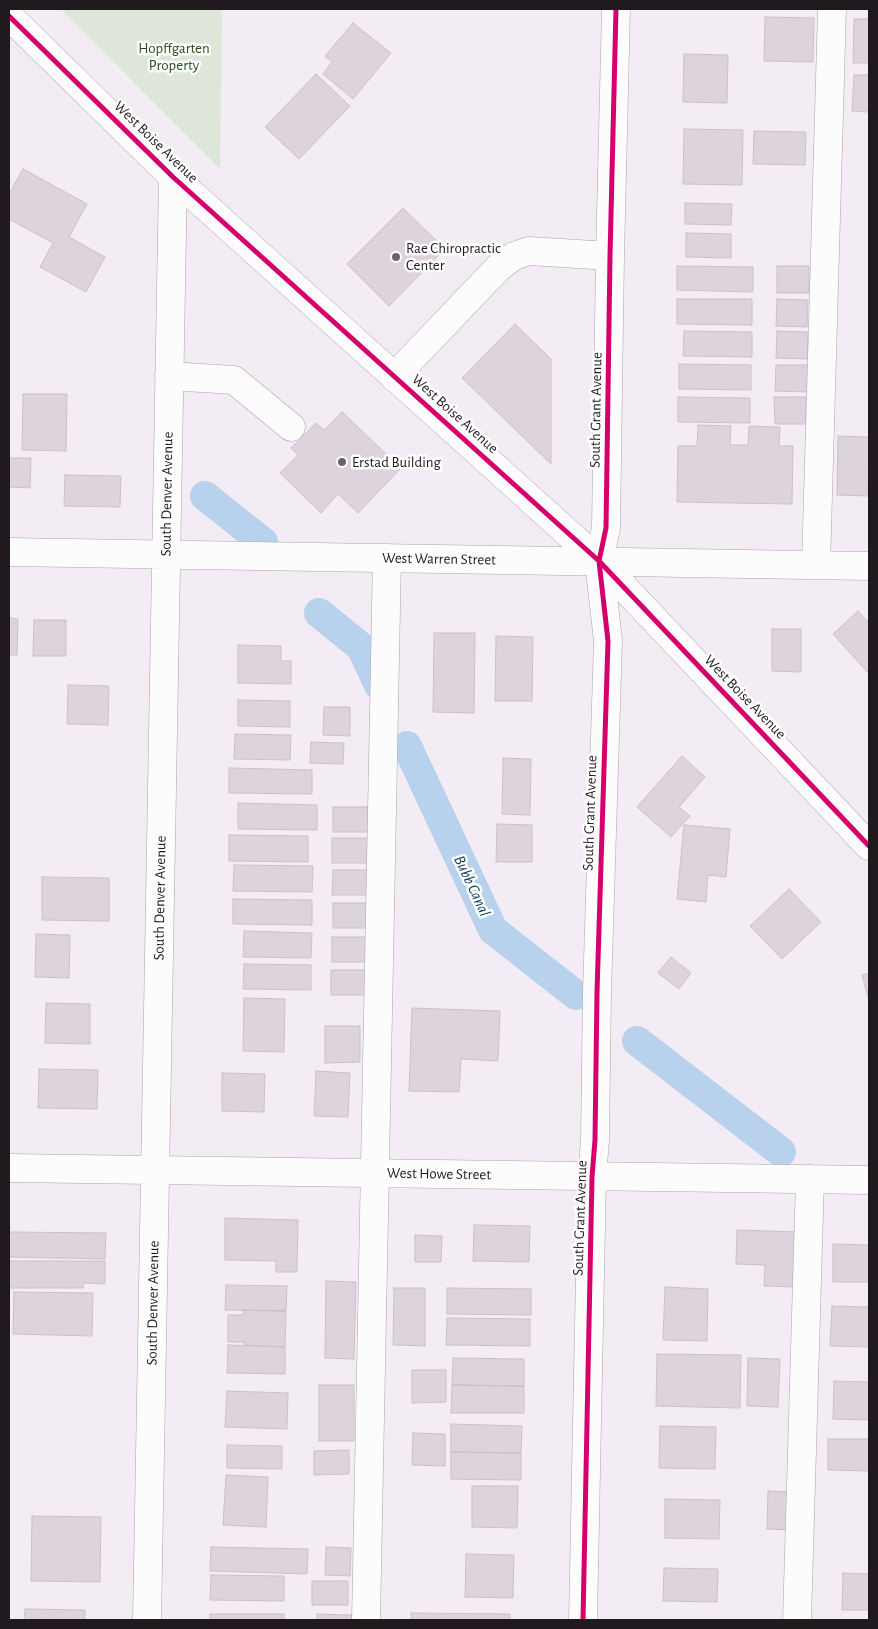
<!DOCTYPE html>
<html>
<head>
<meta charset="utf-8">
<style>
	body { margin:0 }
	#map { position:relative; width:878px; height:1629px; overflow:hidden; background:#f4ecf4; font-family:"Alegreya Sans",sans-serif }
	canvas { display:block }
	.frame { position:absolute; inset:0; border:10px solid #201a1f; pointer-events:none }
</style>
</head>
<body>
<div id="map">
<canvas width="878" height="1629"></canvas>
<div class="frame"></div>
</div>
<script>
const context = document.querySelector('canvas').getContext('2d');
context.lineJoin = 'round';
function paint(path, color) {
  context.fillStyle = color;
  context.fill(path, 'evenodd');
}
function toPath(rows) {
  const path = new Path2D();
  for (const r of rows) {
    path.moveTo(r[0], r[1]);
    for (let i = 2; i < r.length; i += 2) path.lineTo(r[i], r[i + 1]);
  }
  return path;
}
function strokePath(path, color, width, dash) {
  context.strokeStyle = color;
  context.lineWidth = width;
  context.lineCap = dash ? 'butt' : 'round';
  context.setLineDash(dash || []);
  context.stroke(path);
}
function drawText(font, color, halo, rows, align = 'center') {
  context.font = font + ' "Alegreya Sans",sans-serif';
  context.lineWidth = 5;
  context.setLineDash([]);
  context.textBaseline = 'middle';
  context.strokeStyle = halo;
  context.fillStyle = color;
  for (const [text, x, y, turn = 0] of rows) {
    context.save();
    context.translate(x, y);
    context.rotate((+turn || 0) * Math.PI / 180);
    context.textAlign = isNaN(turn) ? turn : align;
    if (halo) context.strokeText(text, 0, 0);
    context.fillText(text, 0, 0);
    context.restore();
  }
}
const green = toPath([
	[61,9,222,9,220,169]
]);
const canal = toPath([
	[205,496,263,542],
	[319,613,361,647,379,685],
	[407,746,493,930,576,995],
	[637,1041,781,1152]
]);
const building = toPath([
	[765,17,814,18,813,62,764,61,765,17],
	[854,19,869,19,869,63,853,63,854,19],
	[353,23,391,53,353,99,323,74,332,62,325,56,353,23],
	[684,54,728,55,727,103,683,102,684,54],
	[316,74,350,106,299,159,265,127,316,74],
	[854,75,869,75,869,112,852,111,854,75],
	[684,129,743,130,742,185,683,184,684,129],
	[754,131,806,132,805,165,753,164,754,131],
	[23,169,87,204,69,237,105,257,86,292,40,267,53,243,9,219,9,194,23,169],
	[685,203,732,204,731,225,685,224,685,203],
	[403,208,445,249,389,306,347,264,403,208],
	[686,233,731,234,731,258,686,257,686,233],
	[677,266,753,267,753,292,677,290,677,266],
	[777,266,809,266,809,293,777,293,777,266],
	[677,299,752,299,752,325,677,324,677,299],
	[777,299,808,300,807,327,776,326,777,299],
	[515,324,551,359,551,464,462,378,515,324],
	[684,331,752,332,752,357,683,356,684,331],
	[777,331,808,332,807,359,776,358,777,331],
	[679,364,751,365,751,390,679,389,679,364],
	[776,365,808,365,807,392,775,391,776,365],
	[23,394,67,394,66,451,22,450,23,394],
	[678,397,750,398,750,423,678,422,678,397],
	[774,397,806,397,806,424,775,424,774,397],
	[342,412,401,468,358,513,338,494,321,513,280,473,298,455,291,448,316,423,324,430,342,412],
	[698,425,731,426,730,445,748,445,749,426,780,427,779,446,793,446,792,504,677,502,678,446,697,446,698,425],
	[838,436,869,437,868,496,837,495,838,436],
	[9,458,31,458,30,488,9,487,9,458],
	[65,475,121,476,120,507,64,506,65,475],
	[858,611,869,623,869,674,833,634,858,611],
	[9,618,18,619,17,655,9,655,9,618],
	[34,620,66,620,66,656,33,656,34,620],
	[772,629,801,629,801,672,772,671,772,629],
	[434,633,475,633,474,713,433,712,434,633],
	[496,636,533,637,532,701,495,701,496,636],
	[238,645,281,646,281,661,291,661,291,684,238,683,238,645],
	[68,685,109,686,108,725,67,724,68,685],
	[238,700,290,701,290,727,238,726,238,700],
	[324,707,350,707,350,736,323,735,324,707],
	[235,734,291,735,290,760,234,759,235,734],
	[311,742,344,743,343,764,310,763,311,742],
	[682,756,705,777,679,807,690,816,671,837,637,807,682,756],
	[503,758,531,759,530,815,502,814,503,758],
	[229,768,312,770,312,794,229,793,229,768],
	[238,803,317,805,317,830,238,829,238,803],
	[333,807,368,807,368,832,333,832,333,807],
	[497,824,532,825,532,862,496,862,497,824],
	[684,825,730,829,726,877,708,875,706,902,677,899,684,825],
	[229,835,308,836,308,862,229,861,229,835],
	[332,838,368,838,367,863,332,863,332,838],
	[234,865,313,866,312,892,233,891,234,865],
	[333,870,368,870,368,895,332,895,333,870],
	[42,877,109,878,109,921,42,920,42,877],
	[789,889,821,922,782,959,750,926,789,889],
	[233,899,312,900,312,925,233,924,233,899],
	[333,903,368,903,368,928,333,928,333,903],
	[244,931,312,933,311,958,243,957,244,931],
	[36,934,70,935,69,978,35,977,36,934],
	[332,937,368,937,367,962,332,962,332,937],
	[671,957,691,973,679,989,658,973,671,957],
	[244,964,311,965,311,990,243,989,244,964],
	[331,970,366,970,366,995,331,995,331,970],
	[869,973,869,1001,862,975,869,973],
	[244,998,285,999,284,1052,243,1051,244,998],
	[46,1003,90,1004,90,1044,45,1043,46,1003],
	[412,1008,500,1011,498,1061,461,1059,459,1092,409,1091,412,1008],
	[325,1026,360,1026,360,1062,325,1063,325,1026],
	[39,1069,98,1070,97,1109,38,1108,39,1069],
	[316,1071,350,1073,348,1117,314,1116,316,1071],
	[222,1073,265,1074,264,1112,222,1111,222,1073],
	[225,1218,298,1220,297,1272,276,1272,276,1261,225,1260,225,1218],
	[474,1225,530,1226,529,1262,473,1261,474,1225],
	[737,1230,799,1232,797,1287,764,1286,765,1265,736,1264,737,1230],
	[9,1232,106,1233,105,1259,9,1257,9,1232],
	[415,1235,442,1236,441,1262,415,1262,415,1235],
	[833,1244,869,1245,869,1282,833,1282,833,1244],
	[9,1261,105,1261,105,1284,84,1283,83,1288,9,1288,9,1261],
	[326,1281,356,1282,354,1359,325,1358,326,1281],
	[226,1285,287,1286,286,1311,225,1310,226,1285],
	[665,1287,708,1289,707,1341,663,1340,665,1287],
	[394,1288,425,1288,425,1346,393,1345,394,1288],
	[447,1288,531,1289,531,1315,447,1314,447,1288],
	[14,1292,93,1293,92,1336,13,1334,14,1292],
	[832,1306,869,1307,869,1347,830,1346,832,1306],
	[243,1310,286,1311,285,1347,244,1345,244,1342,228,1342,228,1315,243,1315,243,1310],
	[447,1318,530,1319,530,1346,446,1345,447,1318],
	[228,1345,285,1347,285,1374,227,1373,228,1345],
	[657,1354,741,1355,740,1408,656,1406,657,1354],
	[453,1358,524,1359,524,1386,452,1385,453,1358],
	[748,1358,780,1359,778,1407,747,1406,748,1358],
	[412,1370,446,1370,446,1402,412,1403,412,1370],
	[834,1381,869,1382,869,1420,833,1419,834,1381],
	[319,1385,354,1385,354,1441,319,1441,319,1385],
	[452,1385,524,1386,524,1413,451,1413,452,1385],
	[227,1391,288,1393,287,1429,225,1427,227,1391],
	[451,1424,522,1426,521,1453,451,1452,451,1424],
	[660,1426,716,1427,715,1469,659,1468,660,1426],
	[413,1433,445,1434,445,1466,412,1465,413,1433],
	[828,1439,869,1439,869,1471,828,1470,828,1439],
	[227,1445,282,1446,282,1469,227,1468,227,1445],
	[349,1450,349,1474,314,1475,314,1451,349,1450],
	[451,1452,521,1453,521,1480,451,1479,451,1452],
	[226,1475,268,1477,266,1527,223,1525,226,1475],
	[472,1486,518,1486,517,1528,472,1527,472,1486],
	[768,1491,795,1492,794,1530,767,1529,768,1491],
	[665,1499,720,1500,719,1539,665,1538,665,1499],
	[32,1516,101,1517,100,1582,31,1581,32,1516],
	[211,1547,308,1549,307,1574,210,1571,211,1547],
	[326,1547,351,1548,350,1576,325,1575,326,1547],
	[466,1554,514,1555,513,1598,465,1597,466,1554],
	[664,1568,718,1569,717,1602,663,1601,664,1568],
	[843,1573,869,1574,869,1610,842,1610,843,1573],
	[211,1575,284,1576,284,1601,210,1600,211,1575],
	[312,1581,348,1581,348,1605,312,1605,312,1581],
	[25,1609,85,1610,85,1620,24,1620,25,1609],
	[411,1613,510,1614,510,1620,411,1620,411,1613],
	[210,1614,284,1614,284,1620,210,1620,210,1614],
	[317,1614,352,1615,352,1620,317,1620,317,1614]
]);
const minor = toPath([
	[9,16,173,177,599,561,869,846],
	[169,376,234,380,291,427],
	[394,377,499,267,514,256,529,251,610,256],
	[9,552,869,566],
	[816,565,832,9],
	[9,1168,869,1180],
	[147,1620,173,177],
	[366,1620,387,558],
	[583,1620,592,1177,595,1140,597,992,608,641,599,561,606,528,610,256,616,9],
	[797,1620,810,1179]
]);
const cycleway = toPath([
	[9,16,173,177,599,561,869,846],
	[583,1620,592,1177,595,1140,597,992,608,641,599,561,606,528,610,256,616,9]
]);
const markers = [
	[396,257,5,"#6a646a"],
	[342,462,5,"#6a646a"]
];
const parkNames = [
	["Hopffgarten",174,48],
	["Property",174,65]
];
const streetNames = [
	["West Boise Avenue",156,142,44],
	["South Grant Avenue",596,410,-89],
	["West Boise Avenue",455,414,42],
	["South Denver Avenue",167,494,-89],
	["West Warren Street",439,559,1],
	["West Boise Avenue",745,697,46],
	["South Grant Avenue",590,813,-88],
	["South Denver Avenue",160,898,-89],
	["West Howe Street",439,1174,1],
	["South Grant Avenue",580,1218,-88],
	["South Denver Avenue",153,1303,-89]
];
const poiNames = [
	["Rae Chiropractic",406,248],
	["Center",406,265],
	["Erstad Building",352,462]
];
const waterNames = [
	["Bubb Canal",472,886,65]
];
paint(green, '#dde6d9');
strokePath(canal, '#b8d2ed', 30);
paint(building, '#ddd3dd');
strokePath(building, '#c7c2c7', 1);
strokePath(minor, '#a9a3a9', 29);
strokePath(minor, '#fdfcfd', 28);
strokePath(cycleway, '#d6006c', 5);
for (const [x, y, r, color] of markers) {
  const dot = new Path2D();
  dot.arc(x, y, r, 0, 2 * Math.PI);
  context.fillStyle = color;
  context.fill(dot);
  strokePath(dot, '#fff', 2);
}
drawText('15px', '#244e16', '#fff', parkNames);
drawText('15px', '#201a1f', '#fff', streetNames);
drawText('15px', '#201a1f', '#fff', poiNames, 'left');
drawText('italic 16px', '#0d3e5f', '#fff', waterNames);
</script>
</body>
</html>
